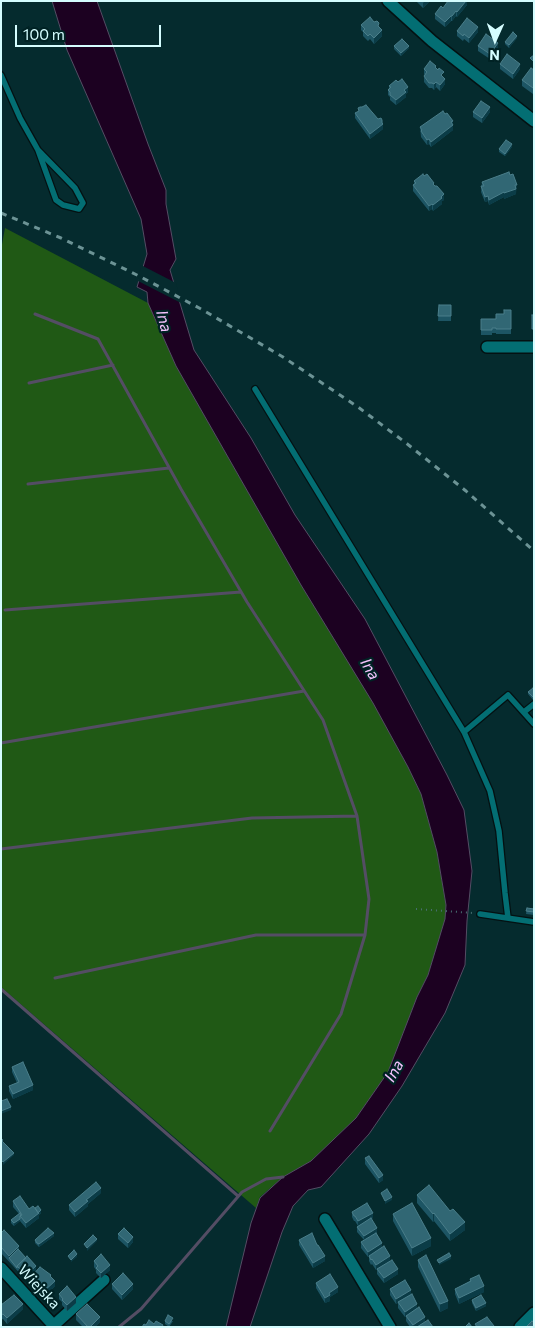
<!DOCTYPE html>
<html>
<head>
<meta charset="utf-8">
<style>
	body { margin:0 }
	#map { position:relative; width:535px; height:1328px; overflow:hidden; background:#052b2e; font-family:Commissioner,sans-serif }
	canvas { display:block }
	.frame { position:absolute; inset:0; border:2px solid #d5fdff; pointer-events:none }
	.north { position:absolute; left:470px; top:15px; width:50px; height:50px; -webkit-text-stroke:4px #002224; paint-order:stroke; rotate:182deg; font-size:14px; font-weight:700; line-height:20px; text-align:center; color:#d5fdff }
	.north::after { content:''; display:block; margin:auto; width:18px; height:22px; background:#d5fdff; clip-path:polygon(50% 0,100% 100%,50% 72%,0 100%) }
	.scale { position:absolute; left:15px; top:25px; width:146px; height:22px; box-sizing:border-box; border:2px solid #d5fdff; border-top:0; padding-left:6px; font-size:15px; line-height:18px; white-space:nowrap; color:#d5fdff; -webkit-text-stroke:4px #002224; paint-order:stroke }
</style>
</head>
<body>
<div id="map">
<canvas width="535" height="1328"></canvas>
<div class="frame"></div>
<div class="north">N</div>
<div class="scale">100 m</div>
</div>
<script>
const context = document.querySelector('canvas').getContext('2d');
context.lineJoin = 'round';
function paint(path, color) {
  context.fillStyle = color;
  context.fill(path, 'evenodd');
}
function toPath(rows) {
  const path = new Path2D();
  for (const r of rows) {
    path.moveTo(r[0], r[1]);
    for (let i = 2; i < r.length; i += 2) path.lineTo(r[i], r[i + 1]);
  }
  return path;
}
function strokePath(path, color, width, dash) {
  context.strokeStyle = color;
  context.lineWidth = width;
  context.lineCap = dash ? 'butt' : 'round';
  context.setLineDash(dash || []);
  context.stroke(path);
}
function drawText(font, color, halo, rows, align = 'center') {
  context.font = font + ' Commissioner,sans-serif';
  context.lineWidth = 4.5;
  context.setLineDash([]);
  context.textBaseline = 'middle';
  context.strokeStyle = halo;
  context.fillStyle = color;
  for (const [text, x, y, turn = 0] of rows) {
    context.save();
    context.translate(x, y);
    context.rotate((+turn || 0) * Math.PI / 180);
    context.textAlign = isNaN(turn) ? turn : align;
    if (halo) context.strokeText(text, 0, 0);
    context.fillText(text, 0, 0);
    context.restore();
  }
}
const green = toPath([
	[5,228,148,303,176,366,301,585,375,705,408,767,421,794,437,852,446,905,445,919,428,975,417,997,388,1072,356,1118,311,1161,283,1177,260,1197,256,1208,1,987,1,250]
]);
const water = toPath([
	[52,1,97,1,148,144,166,190,166,204,176,259,170,270,194,350,251,438,295,515,365,619,447,775,464,810,472,871,467,921,465,965,445,1013,402,1086,369,1134,321,1187,308,1190,293,1206,282,1232,250,1327,226,1327,251,1223,260,1198,283,1177,311,1161,356,1118,388,1072,417,997,428,975,445,919,446,905,437,852,421,794,408,767,373,703,301,585,176,366,148,303,147,292,137,287,147,254,141,219,67,50,52,1]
]);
const pier = toPath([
	[141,265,176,283,181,303,138,281]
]);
const stream = toPath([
	[35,314,98,339,181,489,247,602,323,720,357,816,369,899,365,935,341,1014,270,1131],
	[29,383,113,365],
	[28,484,169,468],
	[5,610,241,592],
	[1,743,304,691],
	[1,849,252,818,357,816],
	[55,978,256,935,365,935],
	[1,989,238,1196],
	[119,1327,141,1309,242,1192,266,1179,283,1177]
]);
const path = toPath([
	[416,909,473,913]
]);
const service = toPath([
	[1,75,20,118,38,150,56,200,63,205,79,209,83,203,75,188,38,150],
	[255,389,464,732],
	[524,712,534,704],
	[480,914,534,922],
	[508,918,505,893,499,831,490,791,464,732,508,695,534,724]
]);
const minor = toPath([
	[388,1,432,41,534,121],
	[487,347,534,347],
	[325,1219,390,1327],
	[1,1268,55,1327],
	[54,1325,104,1280],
	[520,1327,534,1313]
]);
const rail = toPath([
	[1,213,61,238,139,276,201,309,283,357,358,407,406,443,466,491,534,551]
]);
const wall = toPath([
	[416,1,430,1,423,8],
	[467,1,467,5,457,17,456,16,452,21,451,21,445,27,435,19,435,14,443,8],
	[361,25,379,26,382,36,374,44,370,39,368,41,363,36,363,32,361,30],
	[457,31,478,32,469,43,464,39,463,41,457,36],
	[517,38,509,48,505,44,505,42],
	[394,46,409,48,401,56,394,49],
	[478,46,498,48,490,59,478,51],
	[500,64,520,69,513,79,500,69],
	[436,68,443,77,445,84,440,91,436,87,434,90,432,88,429,88,424,82,424,76,425,75,424,74,424,69],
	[534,70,533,94,522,86,522,80],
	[389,86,408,92,406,94,406,97,396,105,390,100,390,97,388,95,388,90,389,88],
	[473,112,490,112,482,123,473,117],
	[355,113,382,120,383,129,370,139,355,118],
	[445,114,453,121,453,130,431,147,429,144,427,145,421,137,420,127],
	[512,147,505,156,499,152,499,149],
	[414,181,434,185,444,200,442,201,442,204,433,211,432,209,429,211,413,191,413,185,414,184],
	[482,182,517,190,516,190,516,194,504,199,504,197,489,205,488,201,485,202,481,192],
	[439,305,451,305,451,321,438,321],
	[511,310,511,334,496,334,496,333,492,333,492,335,481,335,481,319,496,319],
	[534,689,534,701,528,694,528,692],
	[527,908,534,909,534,915,526,914],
	[12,1067,33,1090,13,1099,9,1091,9,1086,17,1083,12,1072],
	[365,1158,383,1180,379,1183,365,1164],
	[101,1193,88,1204,88,1206,75,1217,69,1210,69,1205],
	[417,1195,465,1230,450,1241,434,1221,433,1222,417,1203],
	[13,1201,29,1209,35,1208,41,1213,39,1215,39,1218,26,1228,20,1221,14,1226,11,1223,11,1220,19,1214,13,1207],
	[352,1212,373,1218,371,1219,382,1248,398,1274,384,1283,377,1274,377,1269,376,1270,372,1264,371,1265,369,1261,369,1256,368,1257,361,1248,361,1242,364,1240,357,1232,357,1227,358,1226,355,1221,354,1221,352,1217],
	[393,1214,431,1246,412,1256,393,1221],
	[1,1233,19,1250,36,1271,26,1280,1,1253],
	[118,1234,133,1242,128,1248,118,1239],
	[54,1236,39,1247,35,1243,35,1240],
	[299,1240,325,1261,313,1268,299,1245],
	[418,1260,448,1308,440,1312,418,1267],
	[94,1261,110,1270,101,1278,96,1273,96,1270,94,1267],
	[51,1277,55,1286,43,1298,30,1283,30,1278],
	[470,1279,484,1292,459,1304,455,1294,455,1289,470,1281],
	[316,1283,338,1292,330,1297,330,1301,325,1303,316,1288],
	[112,1284,133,1289,122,1300,112,1289],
	[390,1289,411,1295,417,1309,425,1322,433,1327,410,1327,406,1321,406,1316,405,1317,398,1308,398,1303,396,1304,390,1295],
	[59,1294,76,1303,67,1311,62,1305,62,1302,59,1299],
	[472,1300,486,1306,476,1311,472,1303],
	[1,1305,23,1309,7,1324,3,1319,1,1320],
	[76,1314,100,1322,95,1327,83,1327,76,1320],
	[165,1321,173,1321,169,1327,165,1324]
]);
const shadedWall = toPath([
	[425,1,430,1,423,8,423,3],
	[466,1,467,1,467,5,457,17,457,12],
	[456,11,456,16,452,21,452,16],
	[451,16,451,21,445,27,445,22],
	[478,27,478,32,469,43,469,38],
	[382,30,382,36,374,44,374,38],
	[517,36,517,38,509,48,509,45],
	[498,43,498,48,490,59,490,54],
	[409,46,409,48,401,56,401,53],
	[520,64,520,69,513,79,513,74],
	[445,79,445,84,440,91,440,85],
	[436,82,436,87,434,90,434,84],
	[408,87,408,92,406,94,406,97,396,105,396,100,404,90],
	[490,107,490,112,482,123,482,118],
	[382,120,383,129,370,139,370,134,382,123],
	[453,121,453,130,431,147,431,142],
	[429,139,429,144,427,145,427,140],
	[512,144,512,147,505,156,505,154],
	[515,185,517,185,516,194,504,199,504,193],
	[504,192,504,197,489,205,489,200],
	[444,194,444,200,442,201,442,204,433,211,433,205],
	[488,196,488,201,485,202,485,197],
	[432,204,432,209,429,211,429,206],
	[33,1085,33,1090,13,1099,13,1094],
	[11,1107,11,1110,1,1114,1,1111],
	[14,1153,14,1155,3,1165,3,1162],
	[383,1175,383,1180,379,1183,379,1178],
	[101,1188,101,1193,88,1204,88,1206,75,1217,75,1212,86,1200],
	[392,1197,392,1200,385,1204,385,1201],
	[41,1210,41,1213,39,1215,39,1218,26,1228,26,1223],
	[373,1213,373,1218,358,1226,358,1221],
	[434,1213,434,1221,433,1222,433,1214],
	[20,1219,20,1221,14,1226,14,1223],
	[465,1222,465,1230,450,1241,450,1234],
	[377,1228,377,1233,364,1241,364,1236],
	[54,1233,54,1236,39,1247,39,1244],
	[133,1237,133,1242,128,1248,128,1243],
	[431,1238,431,1246,412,1256,412,1248],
	[97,1239,97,1241,87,1251,87,1248],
	[382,1243,382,1248,368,1257,368,1252],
	[19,1246,19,1251,9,1258,9,1256],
	[77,1254,77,1257,71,1262,71,1260],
	[325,1256,325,1261,313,1268,313,1263],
	[390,1256,390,1261,376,1270,376,1265],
	[451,1256,451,1259,439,1265,439,1263],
	[110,1265,110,1270,101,1278,101,1273],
	[36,1266,36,1271,26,1280,26,1275],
	[398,1269,398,1274,384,1283,384,1278],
	[55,1281,55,1286,43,1298,43,1292],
	[133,1284,133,1289,122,1300,122,1295],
	[484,1286,484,1292,459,1304,459,1298],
	[338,1287,338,1292,330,1297,330,1301,325,1303,325,1298,329,1293],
	[411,1290,411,1295,396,1304,396,1299],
	[76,1297,76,1303,67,1311,67,1305],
	[448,1301,448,1308,440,1312,440,1304],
	[486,1303,486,1306,476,1311,476,1308],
	[23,1304,23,1309,7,1324,7,1318],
	[417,1304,417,1309,405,1317,405,1312],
	[100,1317,100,1322,95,1327,90,1327],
	[425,1317,425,1322,418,1327,413,1327,413,1325]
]);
const building = toPath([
	[448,1,466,1,457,12,456,11,452,16,451,16,445,22,435,14,441,6,443,8,448,1],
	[370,17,374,22,377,21,379,23,378,26,382,30,374,38,370,34,368,36,363,31,365,29,361,25,370,17],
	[467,18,478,27,469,38,464,34,463,36,457,31,467,18],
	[513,32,517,36,509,45,505,42,513,32],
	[486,34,498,43,490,54,478,46,486,34],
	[402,39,409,46,401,53,394,46,402,39],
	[507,54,520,64,513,74,500,64,507,54],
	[534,55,534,62,530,58,534,55],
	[430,61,436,66,435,67,438,70,439,68,444,72,441,75,445,79,440,85,436,82,434,84,432,83,429,83,424,76,427,72,424,69,430,61],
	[531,68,534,70,534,87,533,88,522,80,531,68],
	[402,79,408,87,404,90,406,92,396,100,390,95,390,92,388,90,391,87,389,86,396,80,398,82,402,79],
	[481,101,490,107,482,118,473,112,481,101],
	[366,105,378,119,381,118,382,120,382,123,383,124,370,134,355,113,359,111,358,108,360,107,362,107,366,105],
	[443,111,445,114,447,113,453,121,451,122,453,125,431,142,429,139,427,140,421,131,422,130,420,127,443,111],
	[506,140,512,144,505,154,499,149,506,140],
	[509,172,510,175,513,174,517,185,515,185,516,189,504,193,504,192,489,200,488,196,485,197,481,186,484,186,482,182,509,172],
	[423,174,424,176,427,174,434,183,433,184,435,186,437,186,444,194,441,197,442,198,433,205,432,204,429,206,413,185,416,183,414,181,423,174],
	[439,305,451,305,451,316,438,316,439,305],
	[504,310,511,310,511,329,496,329,496,328,492,328,492,330,481,330,481,319,496,319,496,314,504,314,504,310],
	[532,315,534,315,534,329,532,329,532,315],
	[533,688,534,689,534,698,528,692,533,688],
	[527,908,534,909,534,912,526,911,527,908],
	[23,1062,33,1085,13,1094,9,1086,19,1082,12,1067,23,1062],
	[7,1099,11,1107,1,1111,1,1101,7,1099],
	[1,1138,3,1140,2,1141,14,1153,3,1162,1,1160,1,1138],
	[369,1156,383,1175,379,1178,365,1158,369,1156],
	[96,1182,101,1188,86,1200,88,1201,75,1212,69,1205,96,1182],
	[429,1185,450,1211,453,1209,465,1222,450,1234,434,1213,433,1214,417,1195,429,1185],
	[387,1189,392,1197,385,1201,381,1193,387,1189],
	[20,1196,29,1209,33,1206,39,1213,26,1223,20,1216,22,1215,13,1201,20,1196],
	[367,1203,373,1213,358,1221,355,1216,354,1216,352,1212,367,1203],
	[412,1203,431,1238,412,1248,393,1214,412,1203],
	[38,1206,41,1210,38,1213,35,1208,38,1206],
	[20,1213,21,1215,20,1216,20,1219,14,1223,11,1220,20,1213],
	[371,1218,377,1228,364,1236,357,1227,371,1218],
	[48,1228,54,1233,39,1244,37,1243,35,1240,48,1228],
	[124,1228,133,1237,128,1243,118,1234,124,1228],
	[4,1230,19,1246,9,1256,1,1247,1,1233,4,1230],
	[312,1233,317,1245,318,1245,325,1256,313,1263,299,1240,312,1233],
	[376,1233,382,1243,368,1252,361,1242,376,1233],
	[93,1235,97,1239,87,1248,84,1244,93,1235],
	[384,1246,390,1256,376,1265,372,1259,371,1260,369,1256,384,1246],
	[18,1249,26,1258,17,1266,17,1268,9,1258,18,1249],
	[74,1250,77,1254,71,1260,68,1256,74,1250],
	[449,1253,451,1256,439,1263,437,1260,449,1253],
	[101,1254,110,1265,101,1273,96,1268,98,1266,94,1261,101,1254],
	[426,1255,448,1301,440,1304,418,1260,426,1255],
	[27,1256,36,1266,26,1275,17,1266,27,1256],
	[392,1260,398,1269,384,1278,377,1269,392,1260],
	[40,1267,51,1275,50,1276,55,1281,43,1292,30,1278,40,1267],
	[123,1273,133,1284,122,1295,112,1284,123,1273],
	[330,1274,338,1287,329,1293,330,1295,325,1298,316,1283,330,1274],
	[479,1275,484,1286,459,1298,455,1289,471,1281,470,1279,479,1275],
	[405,1280,411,1290,396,1299,390,1289,405,1280],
	[67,1286,76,1297,67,1305,62,1300,63,1299,59,1294,67,1286],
	[412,1294,417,1304,405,1312,398,1302,412,1294],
	[14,1295,23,1304,7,1318,3,1314,1,1315,1,1305,14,1295],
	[481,1295,486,1303,476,1308,472,1300,481,1295],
	[87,1304,100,1317,90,1327,88,1327,76,1314,87,1304],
	[419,1307,425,1317,413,1325,406,1316,419,1307],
	[168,1315,173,1318,169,1324,165,1321,168,1315],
	[487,1317,494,1326,493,1327,477,1327,475,1324,487,1317],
	[149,1320,154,1324,156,1321,163,1325,162,1327,142,1327,144,1324,146,1325,149,1320],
	[428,1320,433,1327,417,1327,428,1320],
	[532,1321,534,1323,534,1327,526,1327,532,1321],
	[469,1323,472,1327,465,1327,469,1323]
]);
const streetNames = [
	["Wiejska",39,1287,47]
];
const waterNames = [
	["Ina",164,321,75],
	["Ina",370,669,59],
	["Ina",394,1071,-61]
];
paint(green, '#205915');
paint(water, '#1c0121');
strokePath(water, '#544d64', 1);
paint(pier, '#052b2e');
strokePath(stream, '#544d64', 3);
strokePath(service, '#041112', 8);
strokePath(minor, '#041112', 14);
strokePath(path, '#486f71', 2, [1, 4]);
strokePath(service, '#036e73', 5.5);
strokePath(minor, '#036e73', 11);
strokePath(rail, '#6c9395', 3, [6, 6]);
paint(wall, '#1d5564');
paint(shadedWall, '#0b3c47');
paint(building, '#316774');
strokePath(building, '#4a7e8a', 1);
drawText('15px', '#d5fdff', '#002224', streetNames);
drawText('italic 16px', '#f3c3fd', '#002224', waterNames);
</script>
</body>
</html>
